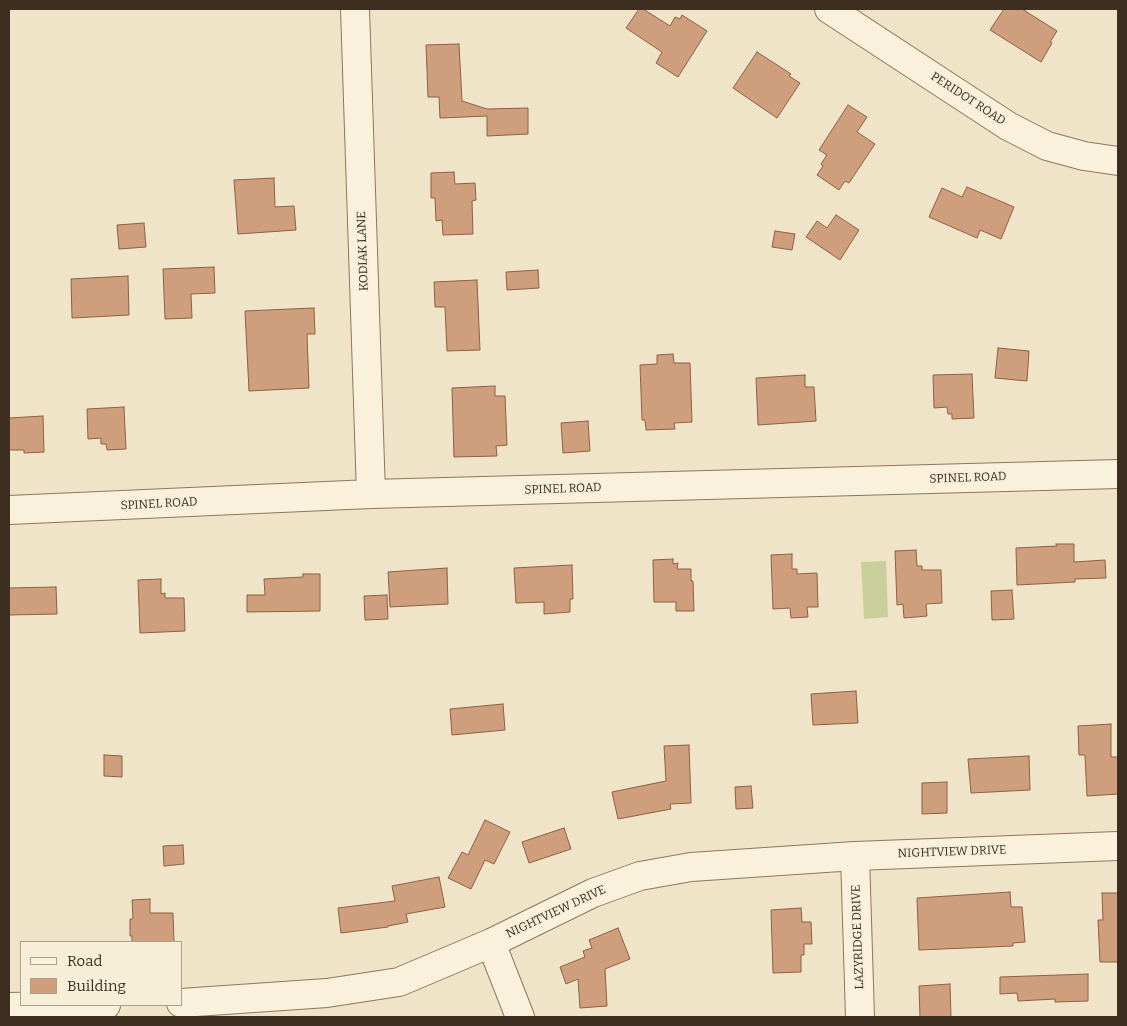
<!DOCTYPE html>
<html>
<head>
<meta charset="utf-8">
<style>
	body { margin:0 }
	#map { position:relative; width:1127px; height:1026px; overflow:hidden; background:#f0e4c8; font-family:Bitter,serif }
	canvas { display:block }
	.frame { position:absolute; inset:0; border:10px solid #3d2e20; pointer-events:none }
	.legend { position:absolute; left:20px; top:941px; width:162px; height:65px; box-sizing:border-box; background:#f7eed8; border:1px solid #ada18e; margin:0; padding:6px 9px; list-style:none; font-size:15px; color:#3d2e20 }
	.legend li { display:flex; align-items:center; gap:10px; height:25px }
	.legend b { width:25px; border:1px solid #ada18e }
</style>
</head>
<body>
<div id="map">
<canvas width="1127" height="1026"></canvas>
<div class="frame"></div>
<ul class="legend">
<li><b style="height:6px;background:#faf1dc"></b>Road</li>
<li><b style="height:14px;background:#cf9f7d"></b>Building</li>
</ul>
</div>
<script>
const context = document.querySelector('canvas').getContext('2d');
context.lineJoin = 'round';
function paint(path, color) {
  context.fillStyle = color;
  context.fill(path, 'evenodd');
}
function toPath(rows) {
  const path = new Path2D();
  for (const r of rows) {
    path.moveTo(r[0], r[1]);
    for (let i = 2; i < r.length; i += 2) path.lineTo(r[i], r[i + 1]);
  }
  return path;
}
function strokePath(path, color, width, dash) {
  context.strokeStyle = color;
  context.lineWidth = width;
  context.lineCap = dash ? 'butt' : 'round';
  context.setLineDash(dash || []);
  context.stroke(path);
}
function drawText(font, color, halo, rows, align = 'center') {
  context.font = font + ' Bitter,serif';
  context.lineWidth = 4;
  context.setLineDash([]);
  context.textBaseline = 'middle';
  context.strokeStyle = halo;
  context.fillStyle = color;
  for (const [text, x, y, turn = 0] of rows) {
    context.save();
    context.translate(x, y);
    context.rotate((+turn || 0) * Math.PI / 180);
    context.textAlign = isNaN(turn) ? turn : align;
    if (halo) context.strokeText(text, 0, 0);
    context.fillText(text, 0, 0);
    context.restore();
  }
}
const green = toPath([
	[886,561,888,617,864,619,861,562]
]);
const building = toPath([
	[639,9,643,9,670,26,675,17,680,19,682,15,707,31,678,77,656,63,662,52,626,28,639,9],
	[1004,9,1022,9,1057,31,1050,42,1052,43,1041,62,990,30,1004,9],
	[459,44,462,101,487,109,528,108,528,134,487,136,487,116,440,118,439,97,428,97,426,45,459,44],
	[757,52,791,74,789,76,800,83,777,118,733,88,757,52],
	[848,105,867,117,857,132,875,144,849,183,845,181,839,190,817,175,823,166,821,164,827,155,819,150,848,105],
	[454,172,455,184,475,183,476,200,472,201,473,234,443,235,442,220,436,221,435,198,431,198,431,173,454,172],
	[274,178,275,207,294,206,296,230,238,234,234,180,274,178],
	[967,187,1014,207,1001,239,980,230,977,238,929,217,942,188,962,197,967,187],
	[836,215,859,230,840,260,806,237,817,221,827,228,836,215],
	[144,223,146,247,119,249,117,225,144,223],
	[775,231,795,234,792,250,772,247,775,231],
	[214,267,215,293,191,294,192,318,165,319,163,269,214,267],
	[538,270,539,288,507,290,506,272,538,270],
	[128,276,129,315,72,318,71,279,128,276],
	[477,280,480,350,447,351,445,307,435,307,434,282,477,280],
	[314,308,315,334,307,334,309,388,249,391,245,311,314,308],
	[998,348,1029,351,1027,381,995,378,998,348],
	[673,354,674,363,690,363,692,422,674,423,675,429,646,430,645,420,642,420,640,365,657,364,657,355,673,354],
	[972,374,974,418,952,419,952,414,948,414,947,407,934,408,933,375,972,374],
	[805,375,805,387,814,387,816,421,758,425,756,378,805,375],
	[495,386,495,396,505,396,507,445,496,446,497,456,454,457,452,388,495,386],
	[124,407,126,449,107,450,106,444,101,444,101,438,88,439,87,409,124,407],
	[43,416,44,452,24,453,24,450,9,450,9,418,43,416],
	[588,421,590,451,563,453,561,423,588,421],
	[1056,544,1074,544,1074,562,1105,560,1106,578,1075,579,1075,582,1017,585,1016,548,1057,546,1056,544],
	[916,550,917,566,922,566,922,570,941,570,942,603,926,604,927,616,904,618,903,604,897,605,895,551,916,550],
	[792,554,792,569,797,569,797,574,817,573,818,607,807,607,808,617,791,618,790,608,773,609,771,555,792,554],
	[673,559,673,564,678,563,677,569,691,569,691,581,693,581,694,611,676,611,676,602,654,602,653,560,673,559],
	[572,565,573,599,570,599,570,612,544,614,544,602,516,603,514,568,572,565],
	[447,568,448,604,390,607,388,572,447,568],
	[303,574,320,574,320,611,247,612,247,595,265,595,264,579,303,577,303,574],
	[161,579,161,594,165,593,165,598,184,598,185,631,140,633,138,580,161,579],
	[56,587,57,614,9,615,9,588,56,587],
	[1012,590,1014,619,992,620,991,591,1012,590],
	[387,595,388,619,365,620,364,596,387,595],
	[856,691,858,723,813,725,811,694,856,691],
	[503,704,505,730,452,735,450,709,503,704],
	[1111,724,1111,757,1118,757,1118,794,1087,796,1085,755,1079,755,1078,726,1111,724],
	[689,745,691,803,670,804,671,809,618,819,612,792,666,781,664,746,689,745],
	[104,755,122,756,122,777,104,776,104,755],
	[1029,756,1030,790,971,793,968,759,1029,756],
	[947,782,947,813,922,814,922,783,947,782],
	[751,786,753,808,736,809,735,787,751,786],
	[485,820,510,832,494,864,485,860,471,889,448,878,462,852,468,855,485,820],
	[564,828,571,849,529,863,522,842,564,828],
	[183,845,184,864,164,866,163,846,183,845],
	[439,877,445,907,406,914,408,922,388,926,388,927,341,933,338,908,395,901,392,886,439,877],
	[1010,892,1011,907,1022,907,1025,942,1013,943,1013,946,919,950,917,898,1010,892],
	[1102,893,1118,893,1118,962,1100,962,1098,920,1103,920,1102,893],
	[150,899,150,913,173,913,174,942,132,942,132,936,130,936,130,919,133,919,132,900,150,899],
	[801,908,802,922,811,922,812,944,804,944,804,955,801,955,801,972,773,973,771,910,801,908],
	[618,928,630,959,605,969,607,1006,580,1008,578,979,566,984,560,967,585,957,583,951,592,948,589,940,618,928],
	[1088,974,1088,1001,1055,1002,1055,999,1018,1001,1017,993,1000,994,1000,977,1088,974],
	[950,984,951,1017,920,1017,919,986,950,984]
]);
const minor = toPath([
	[355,9,371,494],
	[829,9,1008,126,1047,146,1084,156,1118,161],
	[9,510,371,494,1118,474],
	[855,856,860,1017],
	[491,943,520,1017],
	[181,1003,327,993,399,982,491,943,593,893,640,876,691,867,855,856,1118,846],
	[9,1007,106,1005]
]);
const streetNames = [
	["PERIDOT ROAD",968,99,33],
	["KODIAK LANE",363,251,-92],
	["SPINEL ROAD",968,478,-2],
	["SPINEL ROAD",563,489,-2],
	["SPINEL ROAD",159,504,-3],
	["NIGHTVIEW DRIVE",952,852,-2],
	["NIGHTVIEW DRIVE",556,912,-25],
	["LAZYRIDGE DRIVE",858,937,-92]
];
paint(green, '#c9cf9b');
paint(building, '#cf9f7d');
strokePath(building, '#8d5f41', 1);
strokePath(minor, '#8d765c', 30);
strokePath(minor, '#faf1dc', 28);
drawText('12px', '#3d2e20', '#f7eed8', streetNames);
</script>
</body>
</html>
